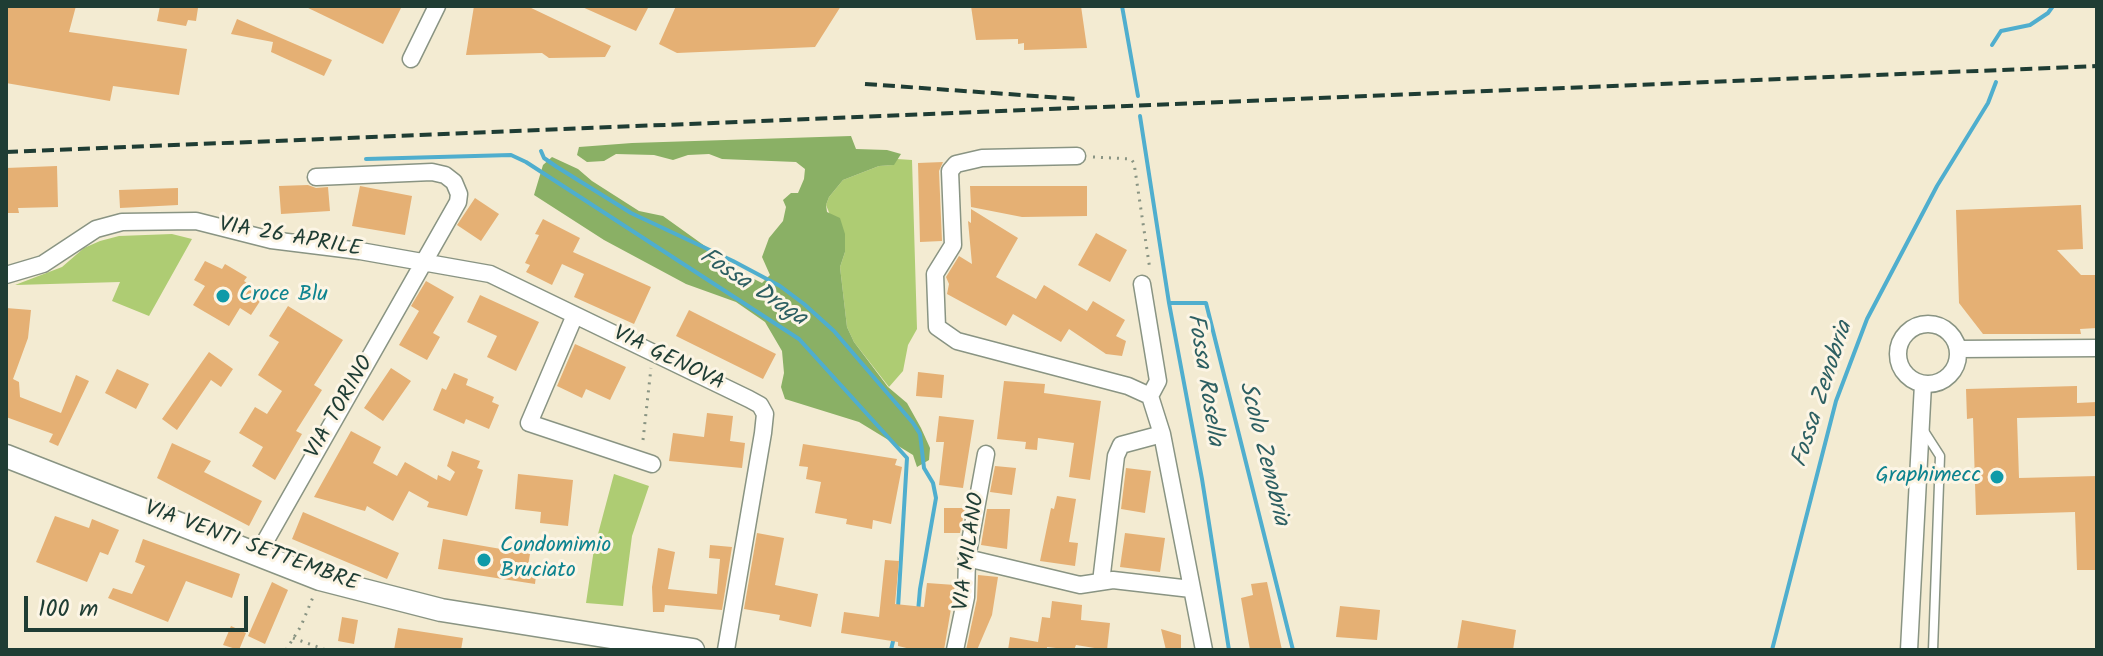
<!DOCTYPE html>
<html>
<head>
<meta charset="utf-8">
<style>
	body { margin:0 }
	#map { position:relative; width:2103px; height:656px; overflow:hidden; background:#f3ebd2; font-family:Kalam,sans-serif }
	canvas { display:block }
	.frame { position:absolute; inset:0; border:8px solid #1f3d34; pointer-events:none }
	.scale { position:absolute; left:24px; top:596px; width:224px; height:36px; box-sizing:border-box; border:4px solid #1f3d34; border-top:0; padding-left:10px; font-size:24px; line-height:28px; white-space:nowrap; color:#1f3d34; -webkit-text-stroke:6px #fcf5e5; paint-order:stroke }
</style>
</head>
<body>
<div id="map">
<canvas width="2103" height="656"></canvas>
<div class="frame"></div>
<div class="scale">100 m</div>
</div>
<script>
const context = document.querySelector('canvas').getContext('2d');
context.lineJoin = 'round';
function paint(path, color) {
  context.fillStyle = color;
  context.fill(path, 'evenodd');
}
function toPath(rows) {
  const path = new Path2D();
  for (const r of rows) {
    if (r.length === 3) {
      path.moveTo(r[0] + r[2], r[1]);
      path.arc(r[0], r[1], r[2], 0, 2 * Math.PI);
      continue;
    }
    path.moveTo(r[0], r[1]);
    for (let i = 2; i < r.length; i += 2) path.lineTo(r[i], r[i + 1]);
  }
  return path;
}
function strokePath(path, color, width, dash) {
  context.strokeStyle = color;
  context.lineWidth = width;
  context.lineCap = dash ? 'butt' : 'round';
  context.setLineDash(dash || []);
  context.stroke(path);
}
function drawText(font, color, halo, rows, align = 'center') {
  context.font = font + ' Kalam,sans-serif';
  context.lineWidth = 6;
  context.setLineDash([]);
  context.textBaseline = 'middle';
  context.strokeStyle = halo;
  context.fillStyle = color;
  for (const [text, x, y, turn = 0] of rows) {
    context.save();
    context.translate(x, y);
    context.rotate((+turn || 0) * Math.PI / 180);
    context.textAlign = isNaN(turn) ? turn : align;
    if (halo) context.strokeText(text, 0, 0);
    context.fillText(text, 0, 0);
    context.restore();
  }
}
const green = toPath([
	[897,159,912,160,917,329,908,345,903,371,889,387,854,342,847,327,840,267,845,252,826,205,829,197,843,180,879,166,893,165],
	[172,234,192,239,149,316,112,301,120,282,15,285,62,267,84,248,100,241,119,236],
	[614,474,649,486,632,536,623,606,586,603,594,549]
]);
const forest = toPath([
	[851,136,856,149,887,150,901,154,894,165,879,166,843,180,829,197,826,205,827,212,840,218,845,234,845,252,840,267,847,327,854,342,888,387,907,403,921,428,930,448,929,460,917,467,913,455,859,422,785,399,781,387,784,373,782,351,765,322,736,302,686,284,604,240,534,195,543,165,552,157,578,169,592,181,639,211,663,216,744,274,762,283,770,275,762,257,769,238,783,221,786,207,783,200,791,193,798,193,804,179,805,169,796,162,722,159,709,154,688,155,673,160,654,155,616,154,604,161,587,162,577,155,579,147,632,143]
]);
const stream = toPath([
	[1122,6,1138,96],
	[1992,45,2001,31,2030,25,2048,13,2053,6],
	[1140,116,1169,303,1202,479,1229,650],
	[541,151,544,158,557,167,631,213,733,261,780,286,804,304,834,331,913,423,920,434,924,468,933,483,936,498,920,589,918,612],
	[366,159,511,155,526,162,799,339,907,458,898,608],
	[1170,303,1206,303,1293,650],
	[891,650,894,637],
	[1772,650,1836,401,1867,319,1937,186,1988,103,1996,82]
]);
const building = toPath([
	[6,6,76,6,69,32,187,49,179,95,113,86,110,101,6,83],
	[160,6,198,8,196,21,188,20,186,26,157,21],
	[304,6,402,6,383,44],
	[474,6,527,6,611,46,605,57,549,58,542,53,466,55],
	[580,6,649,6,636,31],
	[676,6,841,6,815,47,677,53,659,44],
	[971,6,1081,6,1087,48,1024,50,1024,43,1018,44,1018,39,976,40],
	[237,19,332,60,324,76,271,52,273,42,231,34],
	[943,162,939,171,942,241,920,242,918,163],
	[57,166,58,207,18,208,19,213,6,213,6,168],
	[308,185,316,188,328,187,330,211,281,214,279,186],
	[360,186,412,196,405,235,352,226],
	[970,186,1087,186,1087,216,1022,217,971,207],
	[178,188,178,205,120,208,119,190],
	[475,198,499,214,481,241,457,225],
	[2081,205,2083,249,2057,250,2081,275,2095,275,2097,328,2080,329,2081,334,1983,334,1959,303,1956,210],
	[971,209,1018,238,996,277,1036,299,1044,285,1087,311,1093,301,1125,320,1116,336,1126,341,1122,356,1106,354,1069,329,1061,342,1013,314,1006,326,947,294,949,284,946,277,959,256,972,264,968,221,971,223],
	[543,219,580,238,573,252,651,287,634,324,574,297,584,274,562,264,552,285,526,272,530,265,525,263,539,235,535,234],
	[1096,233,1127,250,1110,282,1078,265],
	[205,261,222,269,225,264,247,277,244,281,264,295,251,315,240,308,229,326,193,305,205,286,194,280],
	[426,281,454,297,433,333,440,337,427,360,399,345,419,311,411,306],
	[480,295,539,322,516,371,487,357,497,336,467,322],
	[288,306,343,340,314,385,322,390,296,431,302,434,275,480,252,466,263,447,239,433,255,407,267,414,282,391,258,375,279,342,269,336],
	[6,308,31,310,28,338,13,379,19,382,20,397,61,413,76,375,89,381,58,446,49,442,53,434,6,417],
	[689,310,776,354,763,379,676,336],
	[575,344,626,367,610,400,586,389,582,398,557,386],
	[209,352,233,369,221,387,211,380,177,430,162,419],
	[391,368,411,381,383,421,364,408],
	[117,369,149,384,136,409,105,393],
	[918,372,944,375,942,398,916,396],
	[454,373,468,379,466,385,494,397,492,402,499,405,489,429,466,419,464,424,433,410,442,388,446,390],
	[1004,381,1045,384,1044,393,1101,401,1090,480,1069,477,1074,443,1038,438,1037,450,1025,449,1026,442,997,439],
	[2077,386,2077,403,2097,402,2097,416,2017,418,2019,478,2097,476,2097,570,2077,570,2075,512,1976,515,1973,418,1967,419,1966,389],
	[707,413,733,416,730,441,745,443,742,468,669,461,673,433,704,437],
	[939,416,974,420,963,488,939,485,944,442,936,442],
	[351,431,381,447,373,463,397,476,405,462,437,480,438,475,450,481,455,472,447,466,452,451,480,461,477,468,483,470,467,516,427,507,429,502,409,491,393,521,367,506,365,511,314,497],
	[172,443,211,461,204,472,262,501,249,526,157,478],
	[803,444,897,459,895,465,902,467,891,524,873,520,872,529,846,524,847,519,815,513,821,482,806,479,808,467,799,466],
	[995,466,1016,468,1012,495,990,492],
	[1126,468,1151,471,1145,513,1121,509],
	[518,474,573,480,568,526,540,523,541,512,515,509],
	[1057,496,1076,499,1069,542,1078,543,1075,566,1040,561,1051,508,1054,509],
	[944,508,965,508,960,533,944,533],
	[987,509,1010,509,1007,549,981,545],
	[303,512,399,553,387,579,292,539],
	[55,516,89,528,92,519,119,530,108,555,100,552,87,582,36,562],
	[757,533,784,538,775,585,818,594,811,627,779,620,780,615,744,609],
	[1125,533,1165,538,1160,572,1120,567],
	[143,539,240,574,232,598,186,581,168,622,108,598,113,588,132,594,145,566,135,562],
	[443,539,530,554,528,566,537,567,535,584,438,569],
	[710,545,732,547,722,610,665,605,664,612,653,612,652,587,658,548,675,552,668,589,717,594,720,559,709,558],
	[885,560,899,561,895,604,924,607,927,583,955,585,944,650,915,650,898,646,898,642,841,633,844,612,879,617],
	[978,575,998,577,992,615,977,650,966,650,977,599],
	[272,582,288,590,265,644,248,636],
	[1267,582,1282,650,1250,650,1241,598,1253,595,1251,584],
	[1052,601,1082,605,1081,620,1110,623,1107,650,1076,645,1074,650,1047,647,1047,650,1008,650,1010,637,1038,642,1042,617,1050,618],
	[1340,606,1380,610,1377,640,1336,637],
	[342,617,358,620,354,644,338,641],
	[1462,620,1516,630,1513,650,1457,650],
	[231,626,246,633,239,650,223,645],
	[398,628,463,638,461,650,394,650],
	[1161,629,1181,635,1181,650,1166,650]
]);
const path = toPath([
	[1093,157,1131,159,1134,163,1150,270],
	[643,440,651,368],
	[293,638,326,650],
	[286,650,301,626,313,597]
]);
const lane = toPath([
	[1922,428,1940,456,1933,650]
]);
const street = toPath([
	[411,59,437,6],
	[1077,156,982,158,956,164,950,171,953,245,935,274,937,327,957,341,1128,386,1150,396,1162,434,1204,650],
	[6,275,43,264,96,229,122,222,196,221,271,240,360,251,490,274,749,399,760,405,765,414,763,433,726,650],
	[1142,284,1158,381,1150,396],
	[575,315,529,423,652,464],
	[1928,354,30],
	[1958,349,2097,348],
	[258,554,458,202,459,194,454,182,445,175,432,172,316,177],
	[967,558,1080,585,1113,580,1191,589],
	[1101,582,1116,456,1121,445,1162,434],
	[955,650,966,597,967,558,986,454],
	[1909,650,1923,384]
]);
const secondary = toPath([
	[6,456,320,579,441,610,693,650]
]);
const rail = toPath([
	[865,84,1078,99],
	[6,152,2097,66]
]);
const markers = [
	[223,296,8,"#0f9aa8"],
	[1997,477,8,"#0f9aa8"],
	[484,560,8,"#0f9aa8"]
];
const streetNames = [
	["VIA 26 APRILE",290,239,10],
	["VIA GENOVA",668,360,26],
	["VIA TORINO",341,408,-60],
	["VIA VENTI SETTEMBRE",251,548,20],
	["VIA MILANO",971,552,-82]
];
const cultureNames = [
	["Croce Blu",239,296],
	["Graphimecc",1981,477,"right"],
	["Condomimio",500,547],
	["Bruciato",500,572]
];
const waterNames = [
	["Fossa Draga",752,289,33],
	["Fossa Rosella",1203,380,81],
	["Fossa Zenobria",1824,395,-72],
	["Scolo Zenobria",1262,454,76]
];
paint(green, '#aecc73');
paint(forest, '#8ab065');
strokePath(stream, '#4faece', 4);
paint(building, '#e5b074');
strokePath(lane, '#899483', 11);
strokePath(street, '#899483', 19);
strokePath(secondary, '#899483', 25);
strokePath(path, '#899483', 3, [2, 6]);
strokePath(lane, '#fff', 8);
strokePath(street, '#fff', 16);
strokePath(secondary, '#fff', 22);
strokePath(rail, '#1f3d34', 4, [12, 6]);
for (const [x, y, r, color] of markers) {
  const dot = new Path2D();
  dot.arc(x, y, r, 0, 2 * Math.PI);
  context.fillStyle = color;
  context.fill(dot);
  strokePath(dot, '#fcf5e5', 3);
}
drawText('22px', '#1f3d34', '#fcf5e5', streetNames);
drawText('22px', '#0d838f', '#fcf5e5', cultureNames, 'left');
drawText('italic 24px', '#2d5f62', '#fcf5e5', waterNames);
</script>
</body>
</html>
